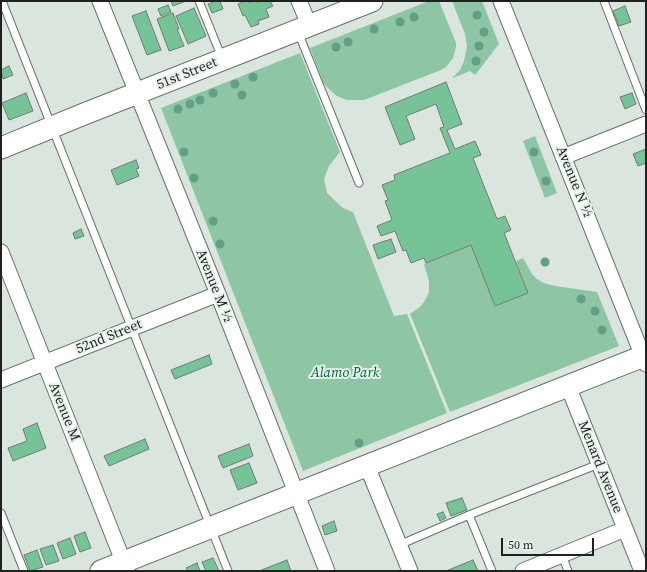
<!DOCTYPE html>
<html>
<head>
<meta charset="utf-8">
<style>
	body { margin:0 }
	#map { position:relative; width:647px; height:572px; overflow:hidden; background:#dae5de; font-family:"Source Serif 4",serif }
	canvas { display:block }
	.frame { position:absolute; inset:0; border:2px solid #1f2220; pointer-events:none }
	.scale { position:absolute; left:501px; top:538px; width:93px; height:18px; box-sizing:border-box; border:2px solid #1f2220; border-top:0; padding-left:5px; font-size:12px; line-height:14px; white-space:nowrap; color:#1f2220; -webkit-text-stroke:3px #e7f2eb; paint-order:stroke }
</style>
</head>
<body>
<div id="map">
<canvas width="647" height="572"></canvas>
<div class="frame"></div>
<div class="scale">50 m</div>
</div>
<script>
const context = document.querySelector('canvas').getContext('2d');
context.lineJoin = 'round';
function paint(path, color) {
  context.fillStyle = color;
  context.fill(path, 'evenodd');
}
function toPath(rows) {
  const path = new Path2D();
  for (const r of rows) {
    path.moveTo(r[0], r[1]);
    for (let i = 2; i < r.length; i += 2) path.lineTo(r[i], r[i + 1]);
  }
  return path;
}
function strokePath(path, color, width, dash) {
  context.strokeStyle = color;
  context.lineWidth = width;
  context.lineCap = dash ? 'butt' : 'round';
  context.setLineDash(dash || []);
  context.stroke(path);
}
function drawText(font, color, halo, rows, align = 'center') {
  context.font = font + ' "Source Serif 4",serif';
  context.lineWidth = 4;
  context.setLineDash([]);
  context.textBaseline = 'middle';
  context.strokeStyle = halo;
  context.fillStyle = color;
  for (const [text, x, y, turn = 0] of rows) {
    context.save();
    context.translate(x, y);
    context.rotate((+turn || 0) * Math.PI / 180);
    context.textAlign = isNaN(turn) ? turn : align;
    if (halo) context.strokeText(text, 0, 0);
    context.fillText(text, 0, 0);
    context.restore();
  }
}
const green = toPath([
	[429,1,439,1,456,43,456,47,453,58,446,67,441,70,364,100,347,100,337,96,329,89,324,84,310,48],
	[452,1,482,1,499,44,475,75,470,71,453,78,453,77,460,70,464,61,467,46,465,34],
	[300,53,340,152,329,166,324,179,327,193,343,208,353,212,394,316,407,314,447,413,303,471,161,108],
	[535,136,557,193,545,198,523,141],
	[471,245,495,306,528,293,516,261,523,258,532,274,537,279,544,283,555,286,597,292,619,346,450,412,410,314,420,307,424,302,429,292,429,281,424,264]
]);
const building = toPath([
	[171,1,186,1,173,6,171,1],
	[216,1,220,1,223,9,212,13,208,4,216,1],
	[245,1,250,2,256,1,256,2,270,1,273,6,266,9,269,17,258,21,259,24,251,27,245,15,243,16,238,4,245,1],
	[168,5,171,12,161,16,158,9,168,5],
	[625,6,631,22,619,26,613,11,625,6],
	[194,8,206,36,188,44,176,16,194,8],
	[146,11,161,50,147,55,132,16,146,11],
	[173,13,179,29,177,29,184,46,169,51,157,19,173,13],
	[9,66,13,75,3,79,1,70,9,66],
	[446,82,462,124,447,130,455,149,475,141,481,155,473,158,497,219,505,216,511,230,504,233,528,293,495,306,471,245,426,263,424,258,411,263,406,250,403,251,395,231,381,236,377,226,392,220,385,201,388,200,382,185,395,180,394,175,450,153,440,128,444,127,436,104,406,116,415,139,400,145,385,107,446,82],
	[26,93,33,111,9,120,2,103,26,93],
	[632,93,636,104,625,109,620,97,632,93],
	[646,149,646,163,638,166,633,154,646,149],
	[136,160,139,168,136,169,139,176,117,185,111,170,136,160],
	[81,229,84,236,75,239,73,233,81,229],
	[391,239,396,252,378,259,373,245,391,239],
	[209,355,212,364,175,379,171,370,209,355],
	[37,423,46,448,13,461,8,448,27,441,23,429,37,423],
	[145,439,149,449,109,466,104,456,145,439],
	[249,444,253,456,223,468,218,456,249,444],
	[249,463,257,483,238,490,230,470,249,463],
	[462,498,467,510,451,516,446,503,462,498],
	[443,512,446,518,440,521,437,514,443,512],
	[334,521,337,531,325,535,322,526,334,521],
	[85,532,91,548,80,552,74,536,85,532],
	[70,538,76,554,63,559,57,543,70,538],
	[53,545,59,561,46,565,40,549,53,545],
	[37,550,43,567,30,571,24,555,37,550],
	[213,558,219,571,206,571,202,562,213,558],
	[287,560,291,571,259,571,287,560],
	[473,560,478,571,446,571,473,560],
	[197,563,200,571,188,571,186,568,197,563]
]);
const lane = toPath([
	[2,1,228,571],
	[199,1,222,58],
	[604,1,646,110],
	[298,32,359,183],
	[1,513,24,571],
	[469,515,492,571],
	[399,545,469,515,599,464],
	[562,555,568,571]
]);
const street = toPath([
	[100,1,218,294,327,571],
	[299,1,310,27],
	[501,1,646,364],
	[563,157,646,124],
	[1,252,127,571],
	[1,380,218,294],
	[568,386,642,571],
	[367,466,410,571],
	[523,571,625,529]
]);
const secondary = toPath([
	[1,148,84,114,372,1],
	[101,571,646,355]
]);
const trees = [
	[477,15],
	[414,17],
	[400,22],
	[374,29],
	[484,32],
	[348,42],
	[479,46],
	[336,47],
	[476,61],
	[253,77],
	[235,84],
	[213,93],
	[242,95],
	[200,100],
	[190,104],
	[178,109],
	[184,152],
	[534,152],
	[194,178],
	[546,181],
	[213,221],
	[220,244],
	[545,262],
	[581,299],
	[595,311],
	[602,330],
	[359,443]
];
const streetNames = [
	["51st Street",187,74,-22],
	["Avenue N ½",574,182,68],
	["Avenue M ½",214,286,68],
	["52nd Street",109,337,-22],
	["Avenue M",64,412,68],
	["Menard Avenue",600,467,68]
];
const parkNames = [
	["Alamo Park",345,373]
];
paint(green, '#8ec5a4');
paint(building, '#75c396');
strokePath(building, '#717b75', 1);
strokePath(lane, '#67706a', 9);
strokePath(street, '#67706a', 17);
strokePath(secondary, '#67706a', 23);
strokePath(lane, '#fff', 7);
strokePath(street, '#fff', 15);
strokePath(secondary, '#fff', 21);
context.fillStyle = '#629f85';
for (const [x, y] of trees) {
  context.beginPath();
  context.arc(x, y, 4.5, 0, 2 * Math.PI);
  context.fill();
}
drawText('14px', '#1f2220', '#e7f2eb', streetNames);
drawText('italic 14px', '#00653c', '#e7f2eb', parkNames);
</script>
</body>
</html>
